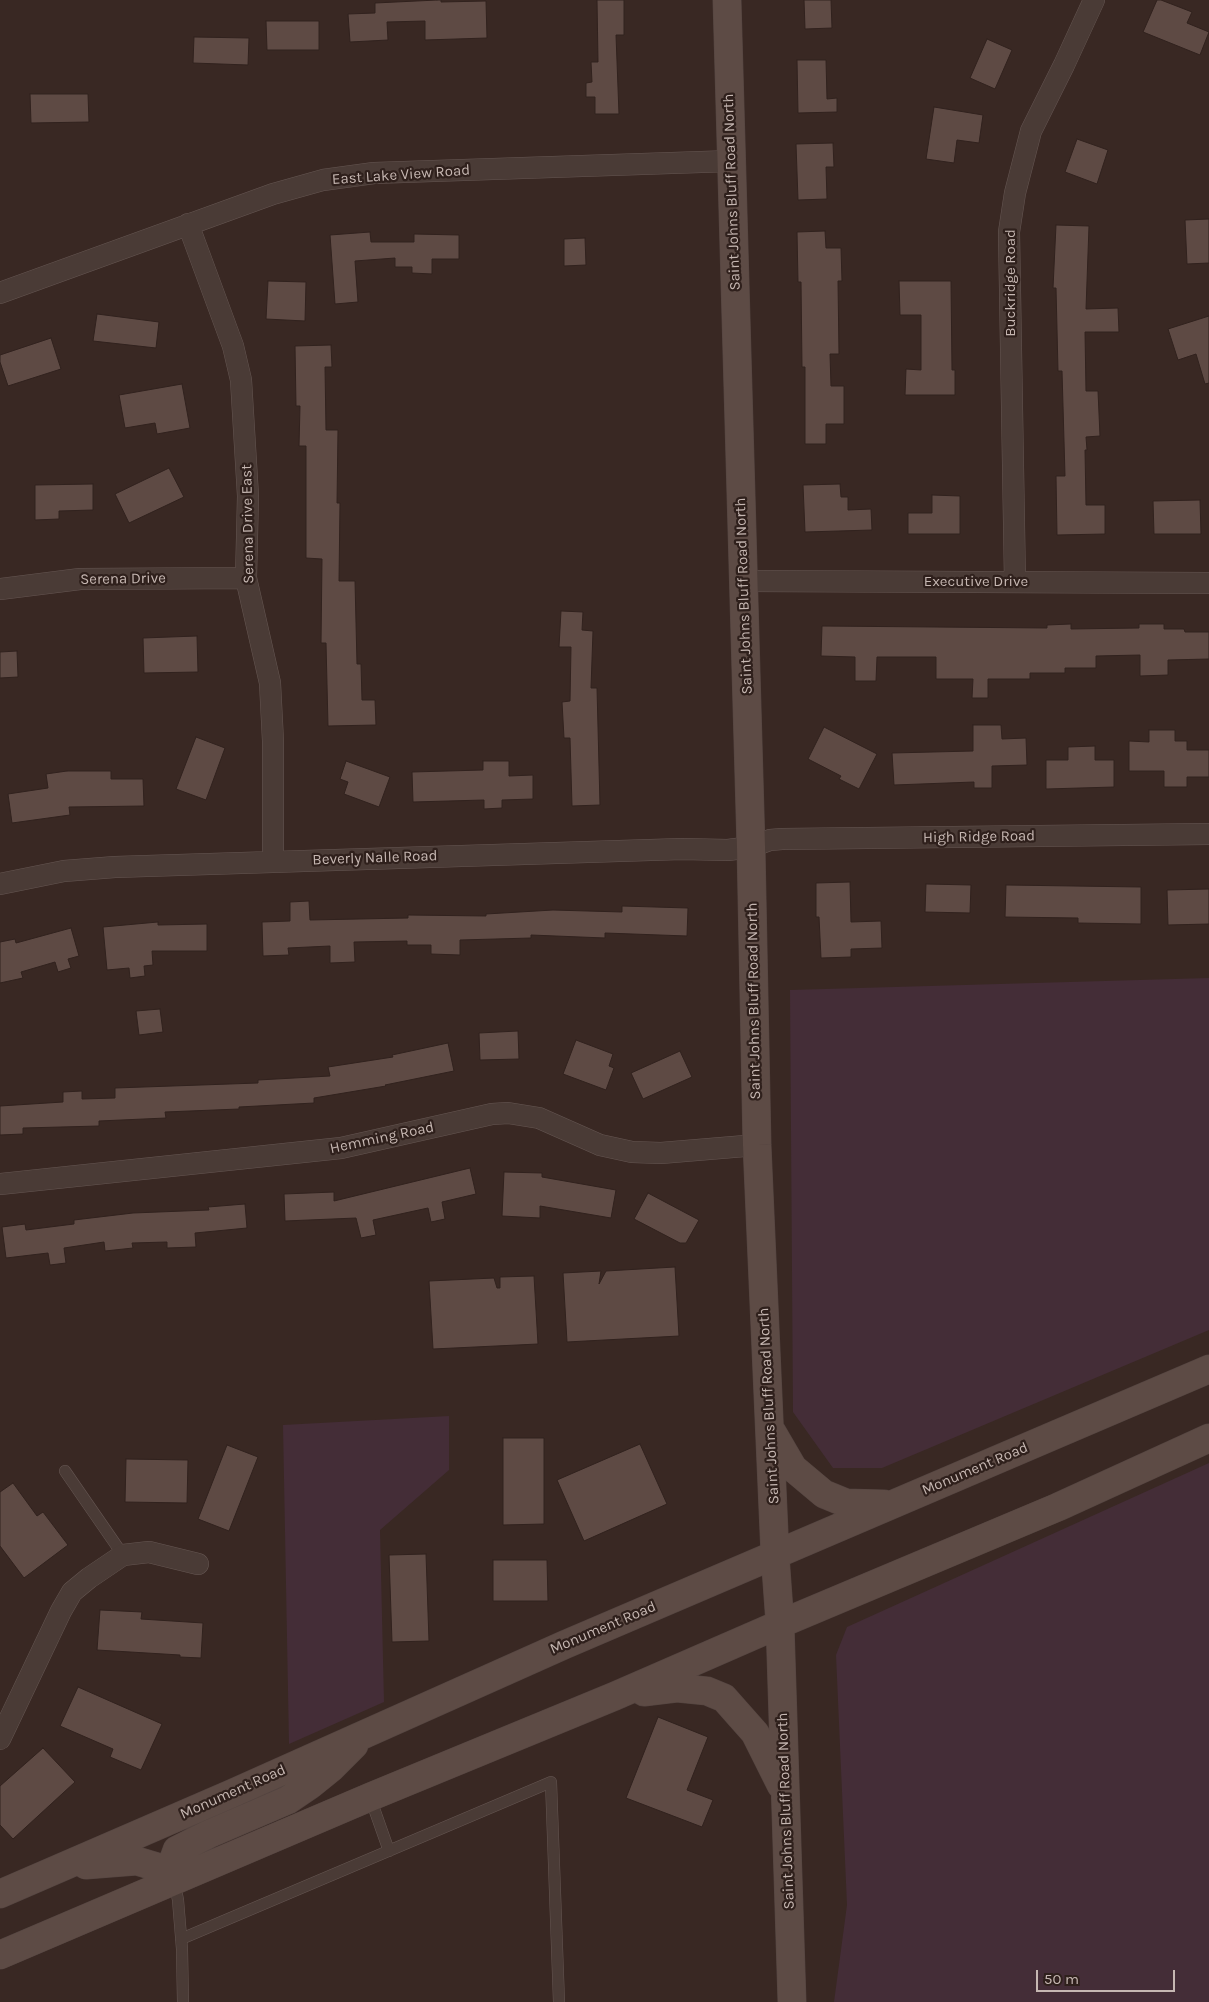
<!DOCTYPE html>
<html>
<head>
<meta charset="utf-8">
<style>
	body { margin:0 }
	#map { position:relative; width:1209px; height:2002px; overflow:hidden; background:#392823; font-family:Karla,sans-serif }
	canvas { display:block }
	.scale { position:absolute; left:1036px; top:1970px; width:139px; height:22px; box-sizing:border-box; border:2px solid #c6b7b2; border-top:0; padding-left:6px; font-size:15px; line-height:18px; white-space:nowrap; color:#c6b7b2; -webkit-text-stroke:4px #2f201c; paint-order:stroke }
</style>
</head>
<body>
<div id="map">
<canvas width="1209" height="2002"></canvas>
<div class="scale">50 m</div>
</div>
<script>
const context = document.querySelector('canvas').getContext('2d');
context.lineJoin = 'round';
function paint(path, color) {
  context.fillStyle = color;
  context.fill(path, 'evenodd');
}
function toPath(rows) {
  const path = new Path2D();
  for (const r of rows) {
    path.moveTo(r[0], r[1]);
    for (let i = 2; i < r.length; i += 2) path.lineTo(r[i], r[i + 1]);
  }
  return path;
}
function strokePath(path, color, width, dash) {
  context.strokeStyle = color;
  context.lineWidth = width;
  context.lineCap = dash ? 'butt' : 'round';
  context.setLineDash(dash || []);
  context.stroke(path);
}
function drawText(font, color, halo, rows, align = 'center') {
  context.font = font + ' Karla,sans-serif';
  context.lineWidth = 4.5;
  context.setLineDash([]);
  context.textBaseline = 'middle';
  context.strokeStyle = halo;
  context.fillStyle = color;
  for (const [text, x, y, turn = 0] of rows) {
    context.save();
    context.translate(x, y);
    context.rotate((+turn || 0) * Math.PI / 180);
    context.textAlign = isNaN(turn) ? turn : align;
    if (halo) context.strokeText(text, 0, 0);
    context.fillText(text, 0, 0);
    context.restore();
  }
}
const green = toPath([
	[1209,978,1209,1330,882,1468,833,1468,793,1412,790,990],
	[449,1416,449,1470,380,1530,384,1702,289,1744,283,1425],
	[1209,1463,1209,2002,834,2002,847,1905,836,1655,847,1627]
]);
const building = toPath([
	[437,0,441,0,441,2,486,1,487,38,425,40,425,21,387,22,388,40,350,42,348,14,375,13,375,3,437,0],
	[597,0,624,0,624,35,616,35,619,114,595,114,595,97,586,97,586,83,592,82,591,62,598,62,597,0],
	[804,0,831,0,832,28,805,29,804,0],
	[1157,0,1161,0,1192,12,1187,23,1209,32,1200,55,1143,32,1157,0],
	[266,21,319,21,319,50,267,50,266,21],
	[194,37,249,38,248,65,193,63,194,37],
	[987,39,1012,50,995,89,970,78,987,39],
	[797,60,826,60,827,99,837,98,837,112,798,113,797,60],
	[30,94,88,94,89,122,31,123,30,94],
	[934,107,983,115,979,143,957,140,954,163,926,159,934,107],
	[1077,139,1108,150,1097,184,1065,172,1077,139],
	[833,143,834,167,826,167,827,199,798,200,796,144,833,143],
	[1209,219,1209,263,1187,264,1185,220,1209,219],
	[1056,225,1089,226,1086,309,1118,308,1119,332,1085,332,1086,391,1098,391,1100,436,1086,437,1087,450,1085,450,1086,505,1105,505,1105,534,1057,535,1056,476,1065,476,1062,371,1058,371,1056,288,1053,288,1056,225],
	[825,231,826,248,841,248,842,281,838,281,839,354,830,354,831,386,844,386,844,424,826,424,826,444,805,444,805,367,802,367,801,282,798,282,797,232,825,231],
	[370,232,371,242,414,242,414,234,459,235,459,259,432,259,432,274,412,273,412,267,395,267,395,258,355,261,358,302,335,304,330,235,370,232],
	[585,238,586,265,564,266,564,239,585,238],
	[268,281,306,282,305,321,266,319,268,281],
	[899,281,951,281,952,370,955,370,955,395,905,395,906,369,921,370,921,315,900,315,899,281],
	[97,314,159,322,156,348,93,341,97,314],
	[1209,316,1209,383,1205,384,1196,354,1178,360,1168,329,1209,316],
	[51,338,61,369,8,386,0,362,0,355,51,338],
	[331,345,332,367,325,367,326,430,338,430,337,503,340,503,339,581,355,581,357,664,361,664,362,700,375,700,376,725,328,726,326,643,321,643,322,559,306,558,306,446,299,446,300,406,296,406,295,346,331,345],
	[182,384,190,428,157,434,155,423,125,428,119,395,182,384],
	[169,468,184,497,129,523,115,494,169,468],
	[93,484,93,510,59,511,59,519,35,520,35,485,93,484],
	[840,484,841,497,848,497,848,510,871,509,872,530,805,532,803,485,840,484],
	[932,495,960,496,960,534,908,534,908,513,932,513,932,495],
	[1200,500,1201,534,1154,534,1153,501,1200,500],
	[561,611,583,612,582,630,593,631,591,688,597,688,600,805,572,806,570,738,564,738,562,702,570,701,571,647,559,647,561,611],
	[1071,624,1071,629,1139,628,1139,624,1164,624,1164,629,1184,629,1185,632,1209,632,1209,659,1168,660,1168,675,1140,676,1140,655,1096,656,1096,668,1065,668,1065,673,1030,673,1030,679,988,679,988,698,972,698,973,679,936,679,936,657,877,657,876,681,855,681,855,657,821,656,822,626,1047,628,1047,625,1071,624],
	[197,636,198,672,144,673,143,638,197,636],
	[17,651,18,677,0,678,0,652,17,651],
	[973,725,1001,725,1002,739,1026,738,1027,765,992,766,992,788,974,788,974,782,894,785,892,753,973,751,973,725],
	[824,727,877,754,859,789,839,779,841,776,808,759,824,727],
	[1149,730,1175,730,1175,741,1187,741,1187,750,1209,750,1209,777,1187,777,1187,787,1164,787,1164,771,1129,771,1129,741,1149,742,1149,730],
	[196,737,225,748,206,800,176,789,196,737],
	[1095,746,1095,760,1114,760,1114,787,1046,789,1046,760,1068,760,1068,747,1095,746],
	[346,761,390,777,379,807,344,794,348,782,340,779,346,761],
	[483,761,509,761,509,776,533,775,533,799,502,800,502,808,484,809,484,800,413,802,412,772,483,770,483,761],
	[67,771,111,771,111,779,143,779,144,806,69,807,70,815,12,823,8,794,48,788,46,774,67,771],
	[850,882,851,922,881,921,882,948,851,949,851,957,821,958,819,917,816,917,816,883,850,882],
	[926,884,971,885,970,913,925,912,926,884],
	[1006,885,1141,887,1141,924,1078,923,1078,918,1005,917,1006,885],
	[1209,889,1209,924,1168,925,1167,890,1209,889],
	[309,901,310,920,408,918,408,915,486,916,486,914,553,910,622,912,622,906,688,908,687,936,605,933,605,938,531,935,531,938,460,940,460,955,431,954,431,945,407,945,407,941,354,942,355,962,330,963,330,946,288,948,289,955,263,956,262,922,290,921,290,902,309,901],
	[158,922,158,925,207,924,207,951,152,951,153,965,144,966,145,976,130,978,129,968,107,970,103,927,158,922],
	[71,928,79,956,68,959,71,968,58,972,55,962,21,972,23,978,0,983,0,942,15,939,16,943,71,928],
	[160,1009,163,1032,139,1035,136,1011,160,1009],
	[518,1031,519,1059,480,1060,479,1033,518,1031],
	[576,1040,613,1054,609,1066,614,1068,606,1090,563,1074,576,1040],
	[448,1043,454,1071,385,1085,386,1086,314,1098,314,1103,239,1107,239,1109,165,1112,166,1118,99,1121,99,1126,23,1128,23,1134,0,1135,0,1106,63,1102,63,1092,82,1091,82,1099,115,1098,115,1088,258,1083,258,1080,330,1076,328,1067,393,1057,392,1055,448,1043],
	[680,1051,692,1077,643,1099,631,1073,680,1051],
	[470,1168,476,1194,442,1202,445,1219,431,1222,428,1208,373,1220,376,1235,361,1238,356,1218,285,1221,284,1194,334,1192,334,1201,470,1168],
	[504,1172,542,1173,542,1177,616,1190,611,1218,540,1206,540,1218,502,1216,504,1172],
	[648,1193,699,1220,686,1243,680,1243,634,1219,648,1193],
	[245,1204,247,1228,195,1233,196,1247,167,1248,167,1242,132,1243,133,1248,105,1251,104,1242,64,1248,66,1263,50,1265,48,1253,6,1258,2,1227,25,1224,26,1230,74,1224,74,1220,133,1213,209,1210,208,1207,245,1204],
	[675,1267,679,1336,567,1342,563,1273,601,1271,599,1284,606,1271,675,1267],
	[534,1276,538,1344,433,1349,429,1281,494,1278,497,1288,500,1288,500,1277,534,1276],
	[503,1438,544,1438,544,1524,503,1525,503,1438],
	[640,1444,667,1504,584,1541,557,1480,640,1444],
	[227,1445,258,1457,229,1531,198,1519,227,1445],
	[126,1459,188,1460,187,1503,125,1502,126,1459],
	[13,1483,37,1516,43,1512,68,1545,24,1578,0,1546,0,1492,13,1483],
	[426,1554,429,1641,392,1642,389,1555,426,1554],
	[493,1560,547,1560,548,1601,493,1601,493,1560],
	[100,1610,142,1612,141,1619,203,1623,201,1658,180,1657,180,1655,97,1650,100,1610],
	[78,1687,162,1724,141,1770,110,1757,113,1749,60,1726,78,1687],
	[658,1717,708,1737,687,1790,713,1800,702,1827,626,1798,658,1717],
	[43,1748,75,1782,13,1839,0,1825,0,1786,43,1748]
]);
const service = toPath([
	[65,1471,123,1555],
	[370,1797,389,1851],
	[174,1880,178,1900,182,1949,183,2002],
	[181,1939,551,1782,559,2002]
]);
const minor = toPath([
	[188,224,233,346,241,380,248,496,246,578,270,683,273,741,273,861],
	[0,293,273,194,323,180,374,173,731,161],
	[743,581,1209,583],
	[1015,582,1009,232,1015,193,1031,131,1064,65,1094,0],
	[0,589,80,579,246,578],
	[0,884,64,871,115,867,682,849,728,850,751,847,770,840,782,839,1209,834],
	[0,1184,341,1148,492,1114,508,1113,539,1118,600,1145,632,1152,661,1153,757,1145],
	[0,1739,61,1611,72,1592,89,1578,123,1555,149,1552,198,1564]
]);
const secondary = toPath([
	[727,0,751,847,757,1145,775,1555,780,1624,792,2002],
	[772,1432,793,1468,824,1494,846,1503,884,1504],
	[644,1692,677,1688,707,1691,724,1698,755,1733,781,1785],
	[86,1865,137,1861,157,1867,174,1880],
	[174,1880,172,1864,177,1850,209,1834,288,1800,310,1785,331,1768,354,1745],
	[0,1894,233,1793,564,1645,1209,1369],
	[0,1955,370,1797,615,1696,780,1624,1058,1507,1209,1438]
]);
const streetNames = [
	["East Lake View Road",401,175,-4],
	["Saint Johns Bluff Road North",732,192,-92],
	["Buckridge Road",1011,283,-90],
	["Serena Drive East",248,524,-91],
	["Serena Drive",123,579,-1],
	["Executive Drive",976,582],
	["Saint Johns Bluff Road North",744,596,-92],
	["High Ridge Road",979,837,-1],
	["Beverly Nalle Road",375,858,-2],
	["Saint Johns Bluff Road North",754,1001,-91],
	["Hemming Road",382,1138,-12],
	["Saint Johns Bluff Road North",769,1406,-93],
	["Monument Road",975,1469,-23],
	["Monument Road",603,1628,-23],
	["Monument Road",233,1792,-24],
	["Saint Johns Bluff Road North",786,1811,-92]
];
paint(green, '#442d37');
paint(building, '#5e4a44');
strokePath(building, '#31221e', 1);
strokePath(service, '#655652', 12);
strokePath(minor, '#655652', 22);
strokePath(secondary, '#534440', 29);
strokePath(service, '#4a3b36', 11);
strokePath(minor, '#4a3b36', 21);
strokePath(secondary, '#5d4b45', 28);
drawText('15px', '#c6b7b2', '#2f201c', streetNames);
</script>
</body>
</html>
